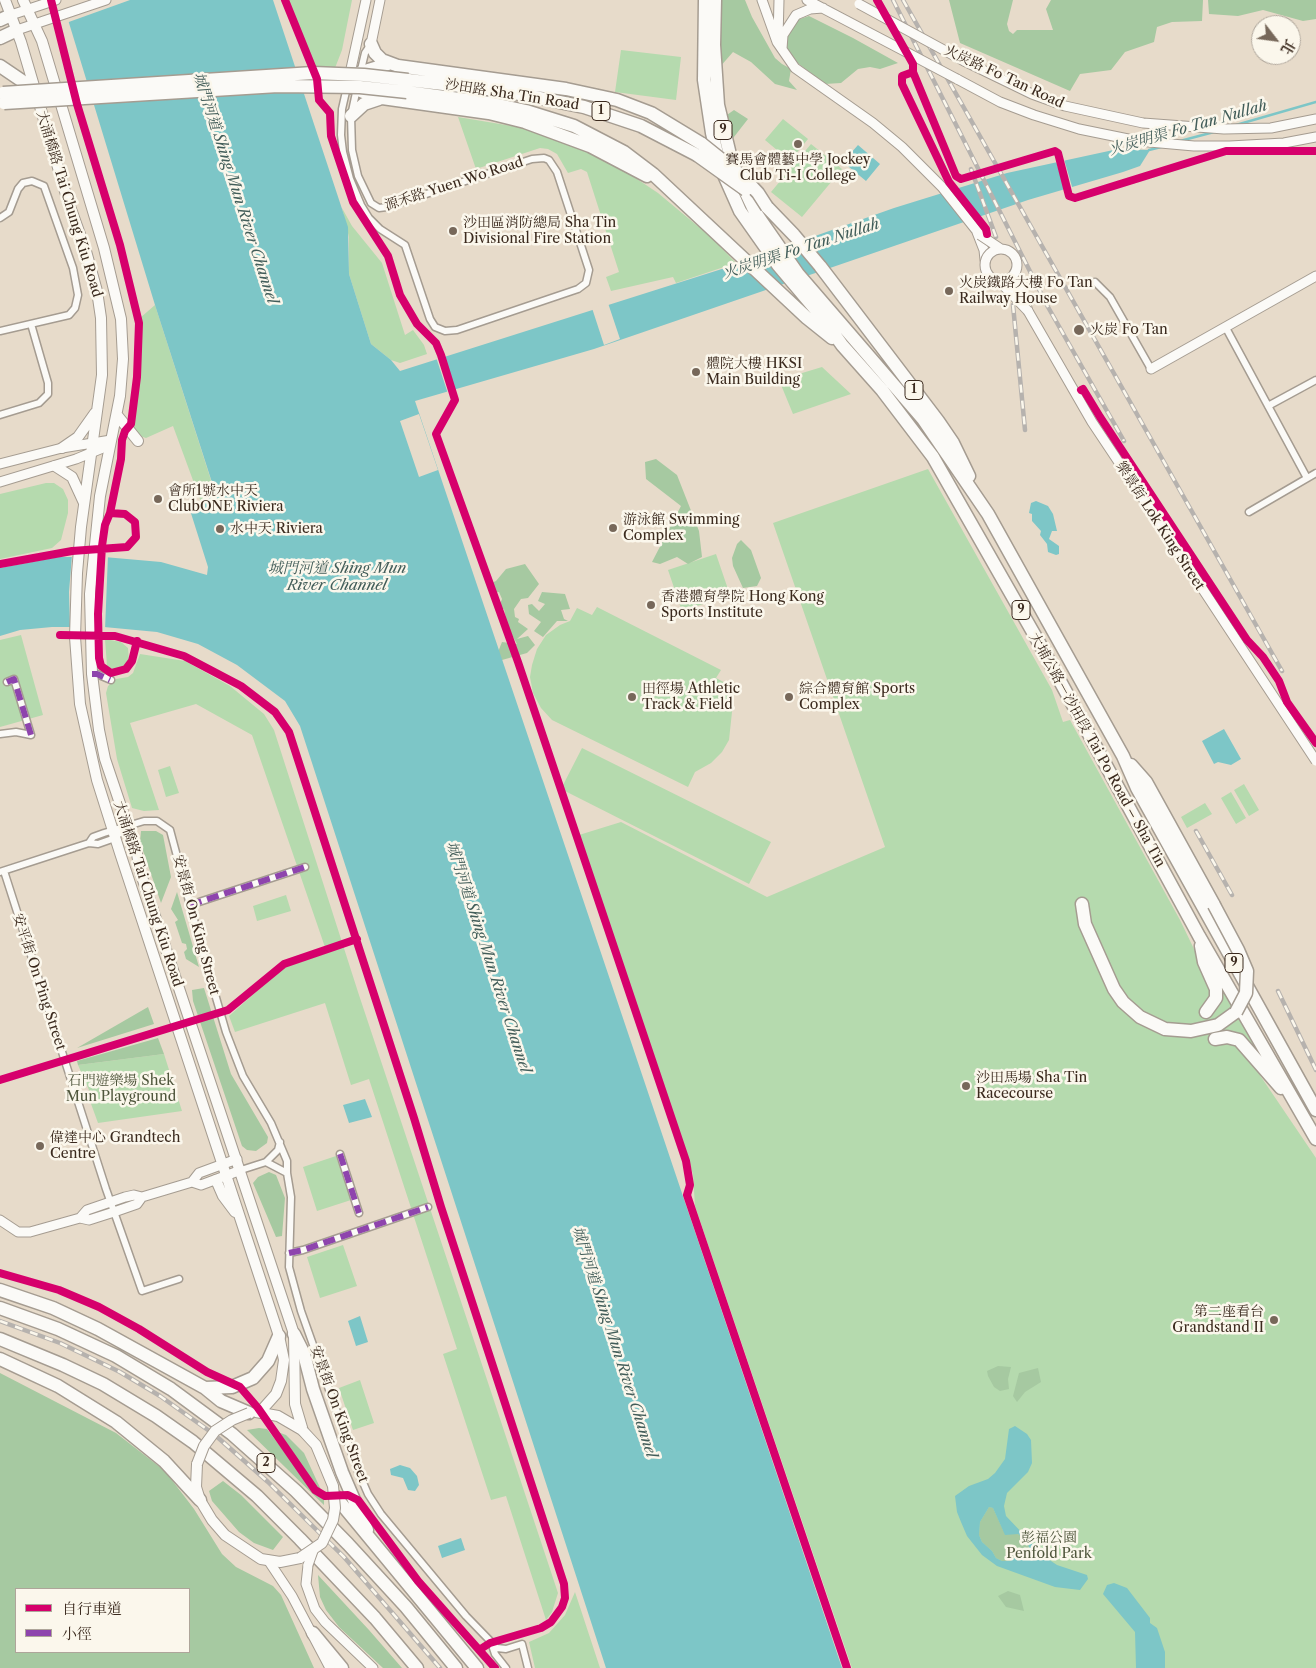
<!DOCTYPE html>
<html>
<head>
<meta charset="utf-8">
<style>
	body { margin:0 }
	#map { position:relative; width:1316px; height:1668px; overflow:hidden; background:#e7dbca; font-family:"Libre Caslon Text","Noto Serif TC",serif }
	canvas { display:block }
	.legend { position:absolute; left:15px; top:1588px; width:175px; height:65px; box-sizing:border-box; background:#fbf7ec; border:1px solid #aea59a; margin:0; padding:6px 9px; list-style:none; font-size:15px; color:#3b2a1e }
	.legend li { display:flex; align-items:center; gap:10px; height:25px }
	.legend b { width:25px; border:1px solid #aea59a }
	.north { position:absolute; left:1251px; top:15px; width:50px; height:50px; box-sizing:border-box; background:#fbf7ec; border:1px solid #aea59a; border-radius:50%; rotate:120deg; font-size:14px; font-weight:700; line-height:20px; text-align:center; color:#3b2a1e }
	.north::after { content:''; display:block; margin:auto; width:18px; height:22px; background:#77685a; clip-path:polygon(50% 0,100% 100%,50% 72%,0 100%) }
</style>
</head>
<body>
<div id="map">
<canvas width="1316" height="1668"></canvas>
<ul class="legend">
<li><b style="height:6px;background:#d6006c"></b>自行車道</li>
<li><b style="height:6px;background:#8e44ad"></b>小徑</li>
</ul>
<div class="north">北</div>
</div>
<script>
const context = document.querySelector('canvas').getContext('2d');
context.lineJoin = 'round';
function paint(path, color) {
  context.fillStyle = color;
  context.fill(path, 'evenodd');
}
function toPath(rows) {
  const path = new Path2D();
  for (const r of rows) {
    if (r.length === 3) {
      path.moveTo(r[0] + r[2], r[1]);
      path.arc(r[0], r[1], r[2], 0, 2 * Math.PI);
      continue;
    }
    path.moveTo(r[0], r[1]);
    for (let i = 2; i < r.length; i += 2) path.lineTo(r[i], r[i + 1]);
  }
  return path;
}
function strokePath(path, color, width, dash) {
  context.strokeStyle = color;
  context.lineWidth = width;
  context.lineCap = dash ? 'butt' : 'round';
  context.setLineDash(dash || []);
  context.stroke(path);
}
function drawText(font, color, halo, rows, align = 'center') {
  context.font = font + ' "Libre Caslon Text","Noto Serif TC",serif';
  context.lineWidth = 5;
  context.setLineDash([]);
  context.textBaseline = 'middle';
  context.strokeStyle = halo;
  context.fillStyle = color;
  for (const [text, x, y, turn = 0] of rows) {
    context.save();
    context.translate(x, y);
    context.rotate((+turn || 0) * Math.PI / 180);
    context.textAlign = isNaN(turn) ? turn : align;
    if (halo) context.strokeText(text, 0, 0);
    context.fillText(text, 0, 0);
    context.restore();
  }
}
const green = toPath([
	[287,0,352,0,342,50,335,68,314,69],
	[621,50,681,57,676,100,615,92],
	[458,117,530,129,562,140,593,154,631,175,658,193,712,238,736,263,676,283,673,277,611,291,606,277,619,272,587,172,581,169,568,173,557,154,548,149,540,148,476,169],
	[783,119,808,139,790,161,765,140],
	[811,144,842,169,802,217,771,192],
	[342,208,352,226,382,263,405,335,413,330,424,345,427,354,400,363,391,360,371,344,349,274,349,237],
	[155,305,216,496,201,502,173,426,146,438,140,436,133,431,141,352,140,318],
	[822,367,851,394,793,414,779,380],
	[928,469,1052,690,1063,722,1070,720,1180,920,1208,978,1215,976,1260,1056,1251,1062,1316,1158,1316,1668,852,1668,695,1206,693,1174,579,835,621,822,767,897,885,847,773,523],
	[46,483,54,483,63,489,68,500,68,513,61,540,52,548,0,559,0,494],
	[716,554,730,595,682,611,668,570],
	[597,607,721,670,716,678,733,687,727,700,732,712,729,740,722,752,711,763,695,772,688,787,552,720,541,708,533,693,530,677,532,665,537,649,546,635,560,625,570,621,577,608,592,615],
	[21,635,43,715,0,727,0,640],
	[105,639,121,642,128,648,129,661,121,670,112,671,107,666],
	[140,654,185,661,230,686,264,714,274,730,358,992,558,1593,552,1612,546,1620,506,1496,491,1500,443,1354,457,1349,369,1079,351,1085,325,1003,235,1032,229,1016,283,968,327,953,252,735,196,704,130,723,159,810,144,811,132,808,117,759,106,693,108,686,116,679,128,677,133,673],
	[582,748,771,842,749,884,561,789],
	[170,766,179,793,166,797,158,770],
	[1244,784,1259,810,1249,816,1234,790],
	[1231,792,1246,818,1236,824,1221,798],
	[1205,803,1212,814,1187,828,1181,817],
	[286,895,291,911,257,921,253,906],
	[164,1054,182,1111,98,1123,90,1101,93,1099,78,1065],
	[336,1156,351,1200,317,1211,303,1167],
	[343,1245,357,1286,320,1298,307,1257],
	[360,1380,374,1423,353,1430,339,1388],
	[575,1592,600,1668,535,1668,529,1642,549,1633,565,1615]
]);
const forest = toPath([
	[719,0,745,0,752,17,775,58,782,64,791,69,789,81,797,90,775,84,751,62,733,52,719,68],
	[949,0,1013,0,1007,24,1009,31,1013,34,1017,30,1053,30,1046,9,1051,0,1203,0,1202,21,1172,22,1157,27,1154,42,1125,52,1111,70,1080,74,1070,91,960,43],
	[1208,0,1316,0,1316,19,1303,21,1263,10,1238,16,1209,14],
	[809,16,853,38,898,63,880,69,870,67,858,69,841,83,825,84,795,61,786,50,788,33,797,20],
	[734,110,748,119,730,142,724,117],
	[656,459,677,475,699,531,702,557,688,564,677,557,660,564,652,562,681,506,646,479,645,462],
	[741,540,751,550,761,578,757,586,743,588,733,566,732,558,737,544],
	[525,564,539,584,528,598,521,599,514,609,515,617,519,619,518,622,528,629,517,639,528,636,535,645,527,653,502,660,498,652,502,642,517,644,508,628,504,609,498,610,502,599,499,592,492,593,489,584,496,581,506,569],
	[542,592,565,594,570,609,561,610,564,619,568,621,557,621,543,637,534,631,541,622,529,614,528,605,532,604,539,611,545,604,538,601],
	[141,831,156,831,163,835,171,877,161,903,140,842],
	[177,892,199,967,186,959,184,952,187,949,186,944,182,943,175,922,178,920,171,909],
	[204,988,231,1074,268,1137,267,1143,256,1151,247,1150,242,1146,193,1001,192,990],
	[148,1007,154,1024,77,1048],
	[158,1038,164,1054,78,1065,77,1061],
	[269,1172,276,1175,285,1198,282,1236,276,1237,253,1183,258,1177],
	[998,1366,1011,1367,1008,1379,1009,1389,1000,1391,994,1387,988,1376,987,1371],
	[1038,1368,1041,1382,1025,1392,1017,1402,1013,1396,1019,1373],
	[0,1373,116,1433,165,1471,194,1509,222,1554,236,1567,273,1586,281,1595,314,1668,0,1668],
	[16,1589,189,1589,189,1652,16,1652],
	[259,1428,267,1429,305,1479,324,1498,324,1505,247,1430],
	[275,1431,286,1435,304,1453,322,1492,315,1486],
	[223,1481,241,1495,283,1537,273,1550,254,1543,239,1532,212,1501,209,1491],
	[989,1507,993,1508,1003,1530,1024,1536,1028,1542,1029,1548,1010,1561,1002,1561,996,1558,992,1551,982,1542,979,1535,980,1522],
	[318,1575,369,1630,402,1668,383,1668,339,1627,326,1610,320,1597],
	[1008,1591,1020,1595,1024,1611,1006,1607,998,1596]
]);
const water = toPath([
	[62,0,273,0,348,227,349,274,371,344,391,360,400,371,725,268,894,208,1007,173,1118,149,1150,150,1140,166,1123,172,1028,200,594,349,415,401,842,1668,606,1668,300,726,285,701,237,665,198,644,157,632,104,627,52,627,20,630,0,636,0,568,59,557,104,557,161,562,207,575,208,567,189,507,216,495,155,305],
	[858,145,880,164,866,181,843,162],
	[1036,501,1048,506,1053,514,1057,531,1052,531,1049,539,1059,546,1059,554,1056,555,1048,552,1047,544,1040,535,1041,531,1032,521,1032,514,1029,513,1031,503],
	[1224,729,1241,759,1231,765,1218,762,1214,764,1202,741],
	[365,1099,372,1117,349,1123,343,1105],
	[360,1316,368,1342,356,1346,348,1321],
	[1015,1426,1027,1434,1031,1440,1032,1463,1028,1472,1007,1493,1004,1506,1006,1516,1045,1557,1057,1565,1087,1575,1088,1579,1080,1590,1055,1587,997,1566,982,1555,967,1536,961,1522,957,1512,955,1496,969,1486,988,1479,995,1473,1005,1459,1009,1429],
	[989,1507,993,1508,1005,1535,1018,1534,1028,1542,1029,1548,1010,1561,1002,1561,996,1558,992,1551,982,1542,979,1535,980,1522],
	[400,1465,410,1468,417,1476,419,1485,415,1491,408,1490,403,1478,391,1475,390,1469],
	[461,1538,465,1550,442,1558,438,1546],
	[1114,1583,1127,1588,1150,1618,1150,1623,1157,1628,1165,1652,1165,1668,1136,1668,1135,1632,1103,1594,1107,1585]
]);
const pier = toPath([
	[59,0,130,0,66,23],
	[1064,159,1073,190,1065,192,1056,161],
	[608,303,620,339,604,345,592,308],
	[442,355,455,392,448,394,436,357],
	[419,414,438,470,419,477,400,421],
	[72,555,108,555,105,630,70,629,69,592]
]);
const stream = toPath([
	[1236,125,1316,102],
	[1180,141,1214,132],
	[1149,150,1161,147]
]);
const street = toPath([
	[360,74,365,53,371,44],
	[347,87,342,109,341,135,343,152,350,179,361,205,369,218,380,229,405,245,430,319,435,327,445,331,457,330,578,289,586,283,589,270,557,172,549,160,544,158,532,159,387,207,379,208,371,203,358,176,352,150,351,116,357,88],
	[0,218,9,212,18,189,23,183,32,181,44,186,73,268,78,295,75,308,69,315,0,331],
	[1095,282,1110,297,1151,369],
	[1226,328,1307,478],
	[1268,406,1316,380],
	[0,415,39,403,48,394,48,383,31,324],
	[1249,512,1316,473],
	[92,674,97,674,111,680],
	[7,682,14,679,31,735],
	[0,734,16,732,31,735],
	[89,843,93,837,104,833,144,821,157,821,170,830,201,946,226,1032,243,1076,271,1123,287,1161,287,1173,291,1197,289,1267,301,1311,358,1471,368,1494,381,1514,466,1616,497,1648,506,1649,522,1644,528,1668],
	[4,871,106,1189,142,1291,179,1279],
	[0,872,89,843,98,844,115,838,126,826],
	[190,905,305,867],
	[340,1154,359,1213],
	[266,1162,287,1173],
	[241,1170,266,1162,278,1150,280,1142],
	[289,1253,303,1250,428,1207],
	[492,1645,495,1654,506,1668]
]);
const secondary = toPath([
	[762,0,777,42,795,68,873,123,902,147,942,187,980,235],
	[807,0,908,53],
	[11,15,56,0],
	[17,30,106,0],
	[778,39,779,0],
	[371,44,380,0],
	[782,49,783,35,796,15,810,9,823,8],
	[964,61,1032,94,1065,106,1143,123,1224,129,1271,128,1316,119],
	[349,78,366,0],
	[957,79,1000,102,1034,115,1079,129,1138,141,1194,146,1230,146,1284,143,1316,137],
	[977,232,984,250,985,260],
	[1015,272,1028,311,1092,422,1146,503],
	[1151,369,1316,276],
	[0,464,62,448,111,440],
	[0,482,76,459,110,445],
	[192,1182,201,1185,241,1170],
	[80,1218,87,1210,125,1197,134,1195,142,1197,192,1182,199,1173,237,1159],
	[0,1220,18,1232,30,1232,80,1218,89,1220,114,1212,137,1204,142,1197],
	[268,1560,292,1596,330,1668],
	[308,1565,306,1584,315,1609,325,1622,373,1668]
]);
const primary = toPath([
	[5,0,21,42,67,198,86,251,97,291,101,318,102,375,81,527,77,573,75,637,80,704,97,780,120,853,279,1336,284,1360,281,1381,276,1394,260,1412],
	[23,0,42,41,104,248,121,319,123,359,120,396,100,496,90,594,92,674,99,730,105,759,137,854,140,871,294,1334,295,1404,303,1431],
	[117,415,138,441],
	[62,448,78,437,95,413],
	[55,466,72,477,84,503],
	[216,1180,223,1196,235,1212],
	[256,1412,278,1416,302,1430],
	[197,1464,196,1487,200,1500,212,1520,225,1535,261,1559,280,1562,300,1558]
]);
const highway = toPath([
	[705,0,704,80,712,133,720,166,740,211,778,265,822,317,842,345,882,390,933,457,1042,648,1199,936,1316,1139],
	[715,0,714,45,718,105,732,163,755,212,798,274,923,419,988,514,1123,756,1137,788,1316,1110],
	[0,20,11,15],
	[0,38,17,30],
	[371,44,375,53,382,60,398,66,566,89,617,100,651,113,702,144],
	[0,66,34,89],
	[352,75,388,64],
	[408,80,505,91,584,107,641,126,697,155],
	[349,86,375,97,489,113,525,122,590,146,647,176],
	[407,92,489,103,526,111,574,126,624,152,653,174,807,318,832,338],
	[351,116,364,104,379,99],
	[767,207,794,235,820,266,938,421,953,443,969,476],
	[1131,765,1146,782,1214,905],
	[1082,904,1085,924,1114,989,1123,1002,1140,1017,1165,1029,1191,1031,1218,1025,1236,1012],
	[1201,946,1204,962,1216,989,1216,998,1206,1012],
	[1215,1039,1227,1037,1239,1040,1281,1088],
	[0,1290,53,1308,98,1329,205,1388,221,1401,249,1413],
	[0,1308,58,1329,116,1356,171,1389,232,1434,296,1491,348,1544,406,1607,456,1668],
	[294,1334,304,1354,313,1389,342,1472,367,1530],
	[0,1339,63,1365,103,1384,156,1416,193,1442,257,1496,300,1539,375,1618,417,1668],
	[0,1359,58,1386,116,1422,164,1461,200,1500],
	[205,1388,232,1387,253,1378,268,1361,279,1336],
	[335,1496,477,1668],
	[313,1633,342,1668]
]);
const rail = toPath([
	[893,0,1048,307,1124,441],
	[903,0,1282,671],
	[971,169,996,237],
	[1013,305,1025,430],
	[1196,831,1232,895],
	[1278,991,1316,1070],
	[0,1321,60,1343,120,1372,160,1396,215,1435,268,1482,344,1557,440,1668]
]);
const secondaryBridge = toPath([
	[859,4,964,61],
	[908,53,957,79],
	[980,235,1001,249],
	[1001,265,16],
	[1000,282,1028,311],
	[1146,503,1316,761],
	[308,1565,313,1551]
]);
const primaryBridge = toPath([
	[197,1464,204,1446,215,1431,232,1420,249,1413],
	[300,1558,322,1543,333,1520,335,1508,333,1486,321,1457,316,1445,303,1431]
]);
const highwayBridge = toPath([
	[3,93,313,73,364,75,408,80],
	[4,103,278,86,360,87,407,92],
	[702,144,742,176,758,193,767,207],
	[697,155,746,190],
	[1214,905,1238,950,1247,971,1246,993,1236,1012]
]);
const quiet = toPath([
	[92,674,97,674,110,680],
	[7,682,14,679,31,735],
	[190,905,305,867],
	[340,1154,359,1213],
	[289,1253,303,1250,428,1207]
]);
const cycleway = toPath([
	[51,0,77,104,120,245,139,323,137,377,131,424,125,431,122,440,121,459,110,513,105,525,102,546,98,614,99,658,101,666,111,673,126,669,132,661,137,641],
	[285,0,317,79,319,100,330,113,331,136,353,202,388,256,400,295,417,324,436,343,441,355,455,400,436,434,518,662,686,1161,690,1185,687,1195,689,1201,847,1668],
	[877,0,913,64,913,72,947,154,956,176,961,179,1055,151,1058,153,1069,196,1075,198,1226,151,1316,151],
	[913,72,902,76,902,84,949,182,986,229,987,234],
	[1081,390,1083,389,1100,417,1247,640,1263,657,1279,681,1287,702,1316,743],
	[0,564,72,551,127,547,136,537,135,522,125,514,110,513],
	[60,635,115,636,184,656,241,686,275,712,289,732,414,1118,441,1207,564,1584,565,1598,562,1607,551,1622,541,1628,490,1643,479,1650],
	[0,1080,228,1010,284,964,357,939],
	[0,1273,59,1290,99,1307,139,1329,207,1372,240,1387,258,1408,315,1490,325,1496,348,1495,358,1500,418,1581,495,1668]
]);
const markers = [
	[798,144,5,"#77685a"],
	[453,231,5,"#77685a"],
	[949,291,5,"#77685a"],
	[1079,330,6,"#77685a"],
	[696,372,5,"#77685a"],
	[158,499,5,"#77685a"],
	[613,528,5,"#77685a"],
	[220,529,5,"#77685a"],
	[651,605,5,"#77685a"],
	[632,697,5,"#77685a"],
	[789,697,5,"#77685a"],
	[966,1086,5,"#77685a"],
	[40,1146,5,"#77685a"],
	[1274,1320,5,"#77685a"]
];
const shields = [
	[601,111,18],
	[723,130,18],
	[914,390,18],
	[1021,610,18],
	[1234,963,18],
	[266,1463,18]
];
const shieldNames = [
	["1",601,111],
	["9",723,130],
	["1",914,390],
	["9",1021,610],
	["9",1234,963],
	["2",266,1463]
];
const streetNames = [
	["火炭路 Fo Tan Road",1004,77,25],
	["沙田路 Sha Tin Road",512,95,9],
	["源禾路 Yuen Wo Road",454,184,-18],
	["大涌橋路 Tai Chung Kiu Road",69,204,73],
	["樂景街 Lok King Street",1160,526,57],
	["大埔公路－沙田段 Tai Po Road – Sha Tin",1097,750,61],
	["大涌橋路 Tai Chung Kiu Road",148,894,72],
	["安景街 On King Street",196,925,75],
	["安平街 On Ping Street",39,982,72],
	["安景街 On King Street",339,1414,70]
];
const poiNames = [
	["賽馬會體藝中學 Jockey",798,160,"center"],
	["Club Ti-I College",798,176,"center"],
	["沙田區消防總局 Sha Tin",463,223],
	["Divisional Fire Station",463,239],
	["火炭鐵路大樓 Fo Tan",959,283],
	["Railway House",959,299],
	["火炭 Fo Tan",1090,330],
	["體院大樓 HKSI",706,364],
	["Main Building",706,380],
	["會所1號水中天",168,491],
	["ClubONE Riviera",168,507],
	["游泳館 Swimming",623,520],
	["Complex",623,536],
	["水中天 Riviera",230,529],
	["香港體育學院 Hong Kong",661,597],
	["Sports Institute",661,613],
	["田徑場 Athletic",642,689],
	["Track & Field",642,705],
	["綜合體育館 Sports",799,689],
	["Complex",799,705],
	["沙田馬場 Sha Tin",976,1078],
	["Racecourse",976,1094],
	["偉達中心 Grandtech",50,1138],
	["Centre",50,1154],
	["第二座看台",1264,1312,"right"],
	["Grandstand II",1264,1328,"right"]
];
const parkNames = [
	["石門遊樂場 Shek",121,1081],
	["Mun Playground",121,1097],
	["彭福公園",1049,1538],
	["Penfold Park",1049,1554]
];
const waterNames = [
	["火炭明渠 Fo Tan Nullah",1188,128,-16],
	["城門河道 Shing Mun River Channel",235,188,72],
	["火炭明渠 Fo Tan Nullah",801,249,-18],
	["城門河道 Shing Mun",337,569],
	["River Channel",337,586],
	["城門河道 Shing Mun River Channel",488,957,72],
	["城門河道 Shing Mun River Channel",614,1342,72]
];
paint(green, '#b5daae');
paint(forest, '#a6c9a1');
paint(water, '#7dc6c7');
paint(pier, '#e7dbca');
strokePath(stream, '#7dc6c7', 2.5);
strokePath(street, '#a59c91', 9);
strokePath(secondary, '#a59c91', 11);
strokePath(primary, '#a59c91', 12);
strokePath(highway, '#a59c91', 15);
strokePath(street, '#fbfaf7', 6);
strokePath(secondary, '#fbfaf7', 9);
strokePath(primary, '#fbfaf7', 10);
strokePath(highway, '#fbfaf7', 12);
strokePath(rail, '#b6b2ae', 4.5);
strokePath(rail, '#fbf7ec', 2.5, [8]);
strokePath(secondaryBridge, '#a59c91', 11, []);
strokePath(primaryBridge, '#a59c91', 12, []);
strokePath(highwayBridge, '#a59c91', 15, []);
strokePath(secondaryBridge, '#fbfaf7', 9);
strokePath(primaryBridge, '#fbfaf7', 10);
strokePath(highwayBridge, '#fbfaf7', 12);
strokePath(quiet, '#8e44ad', 6, [12, 6]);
strokePath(cycleway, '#d6006c', 8);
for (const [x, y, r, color] of markers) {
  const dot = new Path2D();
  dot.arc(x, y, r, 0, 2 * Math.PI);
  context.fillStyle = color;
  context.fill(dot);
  strokePath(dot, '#fbf7ec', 2);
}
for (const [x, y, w] of shields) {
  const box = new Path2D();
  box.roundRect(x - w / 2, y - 9.5, w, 19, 4);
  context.fillStyle = '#fbf7ec';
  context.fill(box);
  strokePath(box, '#3b2a1e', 1);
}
drawText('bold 12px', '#3b2a1e', null, shieldNames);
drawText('14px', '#3b2a1e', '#fbf7ec', streetNames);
drawText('14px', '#3b2a1e', '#fbf7ec', poiNames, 'left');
drawText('14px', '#4f563c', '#fbf7ec', parkNames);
drawText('italic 15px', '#425d59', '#fbf7ec', waterNames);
</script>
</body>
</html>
